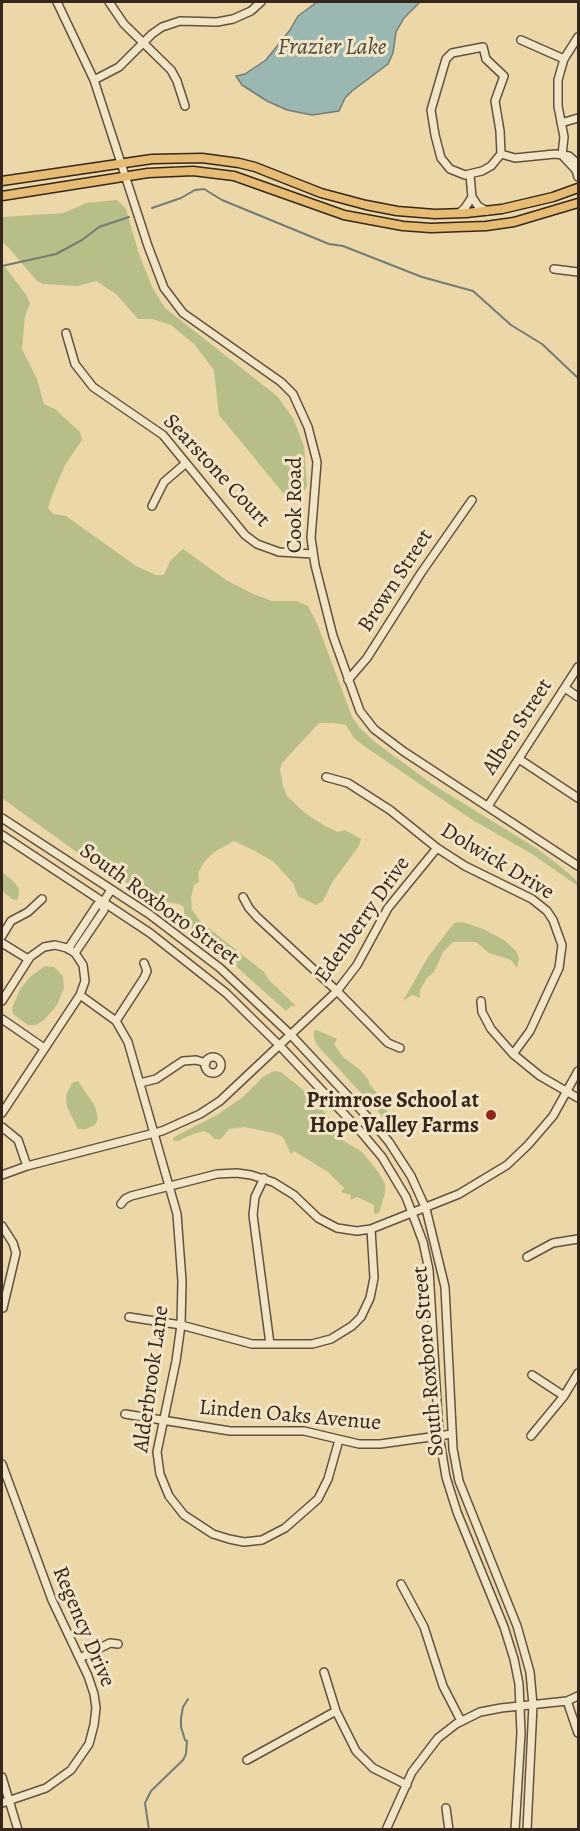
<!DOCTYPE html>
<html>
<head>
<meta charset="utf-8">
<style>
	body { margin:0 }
	#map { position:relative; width:580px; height:1831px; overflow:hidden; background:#ebd7a8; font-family:Alegreya,serif }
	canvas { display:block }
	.frame { position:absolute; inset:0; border:3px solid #36261c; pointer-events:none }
</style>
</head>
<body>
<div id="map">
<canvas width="580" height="1831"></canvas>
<div class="frame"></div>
</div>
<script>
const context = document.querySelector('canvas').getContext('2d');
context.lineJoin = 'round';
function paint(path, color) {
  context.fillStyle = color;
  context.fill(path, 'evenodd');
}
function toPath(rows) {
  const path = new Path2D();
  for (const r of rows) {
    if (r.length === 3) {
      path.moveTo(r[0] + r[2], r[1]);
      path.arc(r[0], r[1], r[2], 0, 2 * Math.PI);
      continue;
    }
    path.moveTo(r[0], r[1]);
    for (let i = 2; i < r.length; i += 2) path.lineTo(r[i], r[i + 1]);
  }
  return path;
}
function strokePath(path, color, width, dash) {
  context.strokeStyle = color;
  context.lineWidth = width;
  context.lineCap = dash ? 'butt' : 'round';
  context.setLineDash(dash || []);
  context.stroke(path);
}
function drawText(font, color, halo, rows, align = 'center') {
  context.font = font + ' Alegreya,serif';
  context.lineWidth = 6;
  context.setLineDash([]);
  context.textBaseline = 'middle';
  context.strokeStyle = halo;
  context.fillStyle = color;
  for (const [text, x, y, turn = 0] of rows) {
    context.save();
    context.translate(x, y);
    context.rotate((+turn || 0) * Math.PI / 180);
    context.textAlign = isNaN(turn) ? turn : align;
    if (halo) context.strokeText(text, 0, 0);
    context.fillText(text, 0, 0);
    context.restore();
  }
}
const green = toPath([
	[117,200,126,209,138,251,152,287,165,308,277,396,293,418,304,446,307,486,303,493,294,498,284,494,219,415,214,370,195,345,171,325,152,319,138,319,116,294,96,281,77,286,43,284,37,281,8,247,2,242,2,217,64,213,86,203],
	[2,263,27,296,30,304,25,316,22,349,37,379,44,404,55,409,80,432,82,440,65,465,53,493,48,508,53,514,66,516,136,566,156,575,164,575,170,561,183,549,226,580,253,594,272,601,296,601,308,606,318,626,352,717,359,727,375,742,432,784,536,848,560,866,576,880,578,886,532,854,471,819,364,746,354,738,346,725,333,723,319,723,282,763,280,769,283,786,287,796,306,814,327,827,338,832,345,830,361,839,359,846,333,881,323,901,316,905,298,896,293,883,274,862,257,852,234,841,214,852,204,862,198,873,199,882,194,885,191,898,192,910,201,922,264,972,269,980,296,1006,291,1006,286,1011,238,968,232,961,183,923,179,919,184,914,184,907,179,904,147,899,126,882,78,853,2,798],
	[2,872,12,880,18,887,19,895,17,900,12,899,2,891],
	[463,922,483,929,504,940,516,951,519,958,517,968,511,960,489,953,476,942,453,942,443,952,434,972,427,978,420,990,420,998,412,995,403,1001,428,957,454,923],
	[45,966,54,967,63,976,64,988,57,1005,44,1020,36,1025,28,1025,13,1014,12,1008,20,989,31,976],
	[317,1030,337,1039,334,1044,343,1057,360,1070,368,1079,370,1085,383,1100,391,1121,384,1118,317,1045,314,1038,314,1031],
	[274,1071,281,1072,314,1099,329,1118,339,1138,362,1152,379,1173,385,1184,385,1193,379,1213,374,1214,374,1205,357,1197,351,1200,351,1195,341,1192,344,1188,328,1172,294,1151,291,1154,283,1137,274,1133,244,1127,229,1129,221,1139,214,1139,210,1134,204,1131,193,1134,178,1141,173,1140,173,1138,178,1135,217,1115,243,1097,264,1076],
	[78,1081,95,1106,98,1119,95,1125,86,1129,78,1129,67,1107,66,1095,72,1083]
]);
const water = toPath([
	[317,2,420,2,404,18,396,32,393,53,388,64,352,91,345,98,339,111,312,115,287,110,267,101,242,85,236,76,245,74,266,60,290,30,298,16,317,2]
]);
const stream = toPath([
	[152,208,181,198,195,190,204,189,222,200,329,244,343,246,422,277,473,291,511,325,542,344,578,378],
	[2,266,56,254,82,240,99,227,129,217],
	[149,1830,145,1803,151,1791,183,1760,186,1754,187,1741,185,1740,181,1727,181,1718,183,1707,188,1699]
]);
const minor = toPath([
	[57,2,94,80,148,246,164,288,183,313,281,382,293,394,308,427,317,462,311,538,315,565,333,636,360,711,374,729,403,751,578,866],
	[109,2,124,24,171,70,177,81,185,106],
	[521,40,564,59],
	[483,47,486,59,504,76,495,101,500,131,501,154,491,166,482,171,465,175,450,169,441,158,435,135,431,110,446,59,452,53,483,47],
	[94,80,119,67,152,34,162,27,180,21,217,22,233,19,251,11,261,2],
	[561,123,578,118],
	[501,154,515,158,555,154,569,156,578,164],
	[562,155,564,137,558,106,558,80,564,59,578,37],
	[562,155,576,170,578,177],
	[470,175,472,197,478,206,487,211],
	[459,213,465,208,472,197],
	[554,269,578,272],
	[66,333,75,364,93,387,163,435,245,535,257,544,279,552,313,554],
	[152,506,164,482,186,463],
	[348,680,367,658,421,573,472,500],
	[565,688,578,697],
	[519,759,578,798],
	[326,777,348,783,390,810,437,848,465,866,532,899,547,911,553,920,562,945,559,968,530,1031,513,1054],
	[488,806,578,667],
	[2,818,149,914,220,968,291,1035,374,1124,389,1142,411,1176,426,1209,445,1287,453,1449,459,1481,517,1626,530,1672,533,1705,527,1830],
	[2,835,150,933,226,993,280,1046,361,1132,382,1157,406,1197,423,1242,429,1270,439,1435,446,1477,457,1512,504,1627,514,1659,519,1684,521,1733,515,1830],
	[243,897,249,908,257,917,337,991,388,1043,400,1048],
	[2,936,11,921,28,912,42,899],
	[2,943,28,959],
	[68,949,97,905,102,904,111,890],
	[75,953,104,910,102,904],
	[80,995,116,1021,128,1042,177,1214,182,1281,181,1325,176,1361,157,1452,160,1474,169,1496,184,1515,213,1534,229,1539,244,1542,262,1540,285,1528,318,1499,328,1479,339,1440],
	[2,1001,30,957,44,947,55,945,67,948,75,953,83,965,85,981,80,995,2,1113],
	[481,1001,482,1012,491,1029,513,1054,540,1076,578,1098],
	[2,1019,44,1048],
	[116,1021,144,978,147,971,144,963],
	[213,1065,8],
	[140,1083,156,1079,183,1061,196,1060,206,1063],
	[2,1127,18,1140,27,1166],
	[2,1175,27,1166,162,1131,200,1114,220,1101,337,991,357,965,388,908,437,848],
	[264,1178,255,1197,253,1215,270,1344],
	[121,1204,125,1199,131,1196,217,1174,237,1173,251,1175,273,1182,294,1195,318,1218,337,1228,357,1231,371,1229,459,1194,507,1165,528,1145,553,1116,578,1071],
	[2,1226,13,1243,16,1253,3,1308],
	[527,1257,553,1243,578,1239],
	[129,1317,181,1325,252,1344,312,1344,331,1339,352,1326,361,1317,370,1298,374,1278,371,1229],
	[532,1375,564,1396],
	[125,1414,230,1431,304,1431,359,1444,380,1444,452,1434],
	[531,1436,564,1396,578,1373],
	[2,1464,52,1600,88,1676,94,1694,96,1708,94,1725,89,1744,71,1770,46,1788,2,1803],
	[401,1584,424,1627,443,1686,461,1721],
	[80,1658,110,1643,118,1644],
	[324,1672,336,1711,356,1751,373,1768,407,1785],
	[567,1701,578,1733],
	[247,1760,336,1711],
	[2,1777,18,1830],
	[446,1808,449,1830],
	[386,1830,412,1772,438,1738,456,1724,480,1712,501,1708,567,1701,578,1696]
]);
const major = toPath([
	[2,181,152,159,202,158,239,163,255,167,321,193,366,205,397,211,435,214,466,213,502,209,553,197,578,188],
	[2,196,148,173,193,171,234,176,344,215,403,226,431,228,486,226,514,222,578,203]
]);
const markers = [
	[491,1115,6,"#8f2418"]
];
const streetNames = [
	["Searstone Court",216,471,47],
	["Cook Road",296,505,-90],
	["Brown Street",396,581,-57],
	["Alben Street",518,727,-57],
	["Dolwick Drive",497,862,31],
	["South Roxboro Street",159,905,36],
	["Edenberry Drive",363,920,-55],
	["South Roxboro Street",429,1361,-95],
	["Alderbrook Lane",152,1379,-82],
	["Linden Oaks Avenue",290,1416,5],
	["Regency Drive",83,1627,67]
];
const poiNames = [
	["Primrose School at",479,1102],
	["Hope Valley Farms",479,1127]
];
const waterNames = [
	["Frazier Lake",332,48]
];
paint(green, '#b8be87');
paint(water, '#9bb7b2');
strokePath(water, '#737d76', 1.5);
strokePath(stream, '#737d76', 2);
strokePath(minor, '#63523f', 10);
strokePath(major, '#36261c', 11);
strokePath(minor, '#f2e5c6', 7);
strokePath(major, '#e6bc74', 8);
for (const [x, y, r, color] of markers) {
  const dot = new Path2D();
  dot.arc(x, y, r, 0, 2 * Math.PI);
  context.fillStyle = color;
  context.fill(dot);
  strokePath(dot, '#f2e5c6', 2);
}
drawText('22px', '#36261c', '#f2e5c6', streetNames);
drawText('bold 22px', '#36261c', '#f2e5c6', poiNames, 'right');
drawText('italic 24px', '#4f4a42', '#f2e5c6', waterNames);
</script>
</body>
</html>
